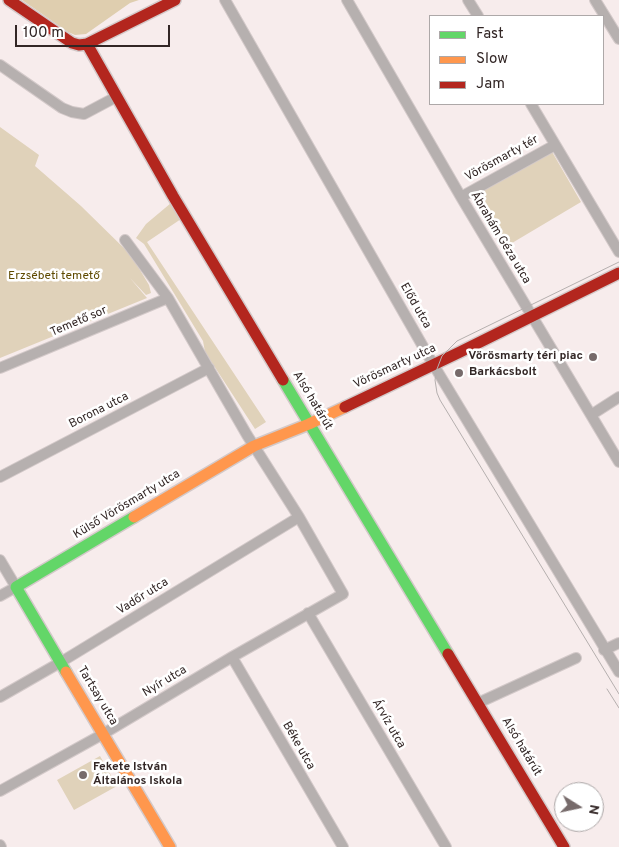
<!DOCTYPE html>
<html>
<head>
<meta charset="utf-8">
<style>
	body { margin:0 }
	#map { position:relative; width:619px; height:847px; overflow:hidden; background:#f7ecec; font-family:Overpass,sans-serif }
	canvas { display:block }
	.legend { position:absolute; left:429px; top:15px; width:175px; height:90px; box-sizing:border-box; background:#fff; border:1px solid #ada8a8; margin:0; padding:6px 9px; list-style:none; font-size:15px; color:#322625 }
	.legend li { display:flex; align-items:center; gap:10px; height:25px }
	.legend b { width:25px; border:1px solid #ada8a8 }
	.north { position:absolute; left:554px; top:782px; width:50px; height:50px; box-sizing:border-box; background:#fff; border:1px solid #ada8a8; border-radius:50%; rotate:100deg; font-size:14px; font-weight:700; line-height:20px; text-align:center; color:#322625 }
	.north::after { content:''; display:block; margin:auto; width:18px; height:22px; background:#776b6b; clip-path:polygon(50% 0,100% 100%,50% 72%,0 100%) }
	.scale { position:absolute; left:15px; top:25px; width:155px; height:22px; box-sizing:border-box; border:2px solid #322625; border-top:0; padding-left:6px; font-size:15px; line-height:18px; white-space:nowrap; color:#322625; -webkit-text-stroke:4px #fff; paint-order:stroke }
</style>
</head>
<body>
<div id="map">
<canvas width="619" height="847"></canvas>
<ul class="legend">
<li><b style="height:6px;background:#63d668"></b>Fast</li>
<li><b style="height:6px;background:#ff974d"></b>Slow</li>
<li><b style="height:6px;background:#b3261e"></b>Jam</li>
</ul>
<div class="north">N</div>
<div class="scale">100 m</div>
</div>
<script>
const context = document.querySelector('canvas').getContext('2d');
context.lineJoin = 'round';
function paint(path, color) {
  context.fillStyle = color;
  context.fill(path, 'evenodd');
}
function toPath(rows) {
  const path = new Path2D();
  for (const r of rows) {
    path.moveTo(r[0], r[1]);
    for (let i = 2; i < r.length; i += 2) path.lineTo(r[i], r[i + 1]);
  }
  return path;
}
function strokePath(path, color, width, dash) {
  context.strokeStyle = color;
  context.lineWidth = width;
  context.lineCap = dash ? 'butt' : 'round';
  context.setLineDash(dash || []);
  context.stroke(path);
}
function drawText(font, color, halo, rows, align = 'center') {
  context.font = font + ' Overpass,sans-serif';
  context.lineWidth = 5;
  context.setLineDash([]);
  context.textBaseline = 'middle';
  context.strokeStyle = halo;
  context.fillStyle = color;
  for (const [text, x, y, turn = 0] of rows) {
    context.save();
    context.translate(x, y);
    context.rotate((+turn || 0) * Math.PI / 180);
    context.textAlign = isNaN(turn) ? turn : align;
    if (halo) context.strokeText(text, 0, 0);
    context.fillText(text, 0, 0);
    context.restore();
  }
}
const green = toPath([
	[0,127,39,155,35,166,81,206,131,255,149,285,151,293,146,295,130,278,147,298,0,358],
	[551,150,581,202,507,246,476,194],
	[171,203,181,219,147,242,266,422,255,429,205,352,203,341,144,244,136,238,146,224],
	[100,756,117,786,74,810,57,780]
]);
const forest = toPath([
	[22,0,139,0,130,3,86,34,75,35,68,32]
]);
const street = toPath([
	[225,0,433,364,619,672],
	[347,0,461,197,619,462],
	[468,0,478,16],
	[595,0,619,39],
	[0,65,62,108,72,112,84,114,116,97],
	[531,104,619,252],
	[461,197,555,145],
	[0,368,168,298],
	[591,415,619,397],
	[0,477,209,368],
	[0,560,16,587,0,596],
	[308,613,446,847],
	[604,650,619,643],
	[232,657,343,847],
	[0,697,61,662,299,517],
	[478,703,576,658],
	[0,791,103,734,232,657,343,594,299,517,247,435,168,298,125,240],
	[0,845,1,847]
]);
const fast = toPath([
	[283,380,448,654],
	[66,672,16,587,134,517]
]);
const slow = toPath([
	[134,517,254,446,309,424,345,407],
	[66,672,170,847]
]);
const jam = toPath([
	[9,0,72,43,79,45,87,44,175,0],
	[87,44,173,196,283,380],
	[345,407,460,352,619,273],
	[448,654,564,847]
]);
const tram = toPath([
	[619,262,457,341,442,356,437,369,435,380,437,393,440,400,619,694],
	[607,689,619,708]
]);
const markers = [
	[593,357,5,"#776b6b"],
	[459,373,5,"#776b6b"],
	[83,775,5,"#776b6b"]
];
const streetNames = [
	["Vörösmarty tér",502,159,-29],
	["Ábrahám Géza utca",500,238,59],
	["Előd utca",415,306,60],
	["Temető sor",79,322,-23],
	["Vörösmarty utca",395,367,-25],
	["Alsó határút",312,401,59],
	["Borona utca",99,411,-27],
	["Külső Vörösmarty utca",127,505,-31],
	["Vadőr utca",143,597,-32],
	["Nyír utca",165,682,-31],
	["Tartsay utca",97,696,59],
	["Árvíz utca",388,724,60],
	["Béke utca",298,746,60],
	["Alsó határút",521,747,59]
];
const parkNames = [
	["Erzsébeti temető",54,277]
];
const poiNames = [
	["Vörösmarty téri piac",583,357,"right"],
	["Barkácsbolt",469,373],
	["Fekete István",93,768],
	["Általános Iskola",93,782]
];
paint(green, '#e0d2ba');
paint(forest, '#dfceaf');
strokePath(street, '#d3c9c9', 12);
strokePath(fast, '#d3c9c9', 14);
strokePath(slow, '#d3c9c9', 14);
strokePath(jam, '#d3c9c9', 14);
strokePath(street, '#b6b0af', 10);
strokePath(fast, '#63d668', 11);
strokePath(slow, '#ff974d', 11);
strokePath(jam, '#b3261e', 11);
strokePath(tram, '#b5afae', 1);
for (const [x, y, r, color] of markers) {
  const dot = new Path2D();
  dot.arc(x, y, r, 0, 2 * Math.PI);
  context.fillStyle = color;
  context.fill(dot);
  strokePath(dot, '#fff', 2);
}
drawText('12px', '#322625', '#fff', streetNames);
drawText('12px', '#5f4a00', '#fff', parkNames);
drawText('bold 12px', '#322625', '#fff', poiNames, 'left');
</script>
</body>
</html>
